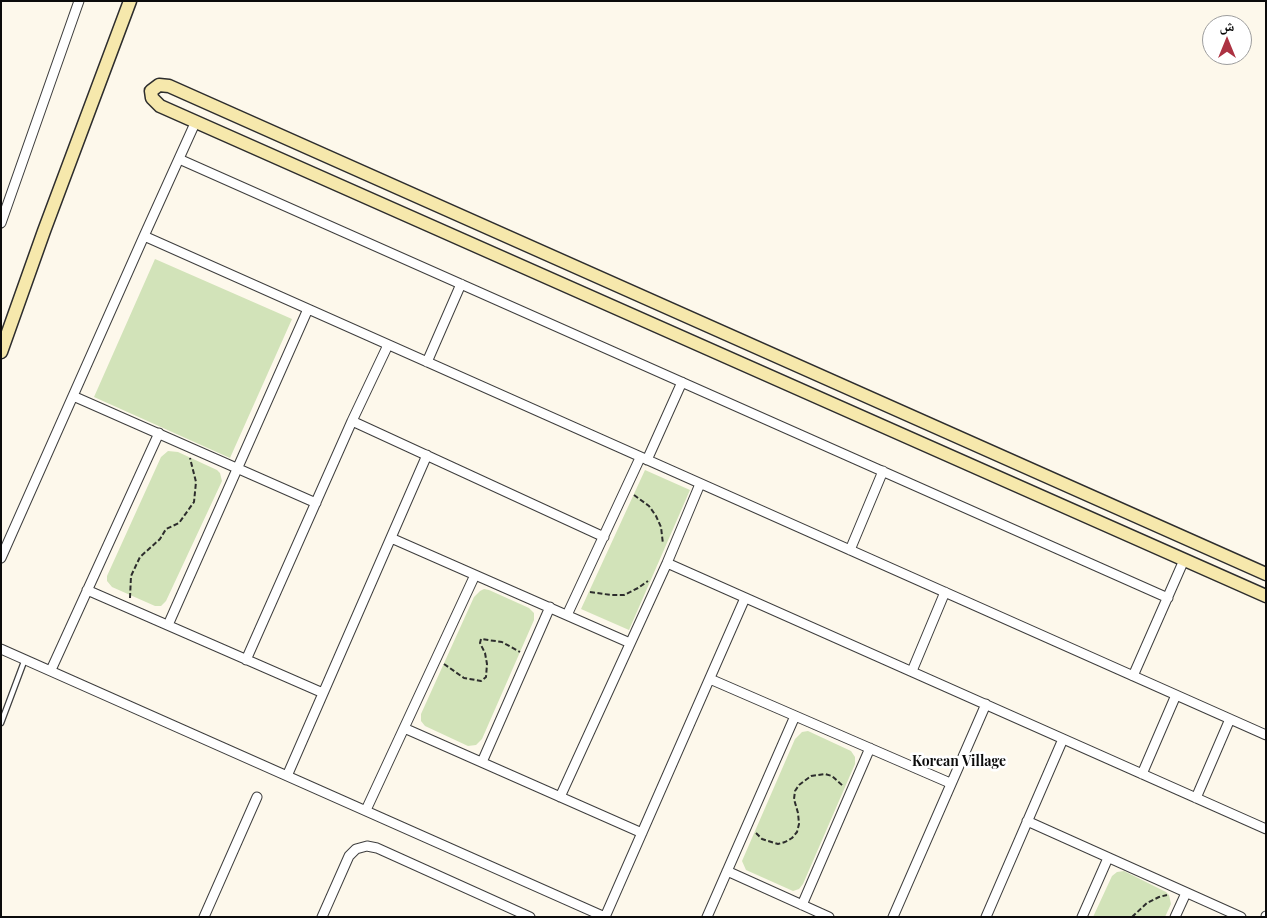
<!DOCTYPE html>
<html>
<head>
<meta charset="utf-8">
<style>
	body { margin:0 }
	#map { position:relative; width:1267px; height:918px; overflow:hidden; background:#fdf8eb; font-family:"Playfair Display","Noto Naskh Arabic",serif }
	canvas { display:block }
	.frame { position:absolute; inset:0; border:2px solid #0b0b0b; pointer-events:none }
	.north { position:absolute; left:1202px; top:15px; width:50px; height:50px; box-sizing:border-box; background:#fff; border:1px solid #9d9d9d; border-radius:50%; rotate:0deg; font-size:14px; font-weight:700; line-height:20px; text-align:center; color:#0b0b0b }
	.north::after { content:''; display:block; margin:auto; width:18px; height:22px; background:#ac3242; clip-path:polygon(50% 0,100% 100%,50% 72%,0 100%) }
</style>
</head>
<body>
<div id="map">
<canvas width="1267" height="918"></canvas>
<div class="frame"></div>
<div class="north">ش</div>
</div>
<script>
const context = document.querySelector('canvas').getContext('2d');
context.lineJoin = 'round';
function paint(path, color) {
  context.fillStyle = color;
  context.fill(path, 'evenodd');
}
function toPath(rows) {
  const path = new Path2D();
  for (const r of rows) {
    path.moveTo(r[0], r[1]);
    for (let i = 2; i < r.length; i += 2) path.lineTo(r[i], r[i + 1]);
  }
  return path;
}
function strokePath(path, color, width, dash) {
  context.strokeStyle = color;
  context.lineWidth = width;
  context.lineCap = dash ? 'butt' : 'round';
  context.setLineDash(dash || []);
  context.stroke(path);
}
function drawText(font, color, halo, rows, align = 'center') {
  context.font = font + ' "Playfair Display",serif';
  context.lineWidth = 5;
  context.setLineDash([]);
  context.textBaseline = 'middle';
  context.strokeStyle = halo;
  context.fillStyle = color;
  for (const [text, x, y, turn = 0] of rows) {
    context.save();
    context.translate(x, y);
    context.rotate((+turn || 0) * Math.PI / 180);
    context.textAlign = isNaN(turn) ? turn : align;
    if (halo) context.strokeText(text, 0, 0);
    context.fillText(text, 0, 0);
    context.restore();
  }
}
const green = toPath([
	[155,259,292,319,230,458,94,397],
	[168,451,178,452,217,470,220,473,222,481,166,601,161,606,155,606,112,587,107,581,107,576,161,457],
	[645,470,690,490,629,630,581,609],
	[484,589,489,590,529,608,534,613,534,620,482,739,476,745,468,746,425,726,421,721,421,714,474,597,480,591],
	[808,731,851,751,855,757,855,764,803,884,799,889,793,891,746,870,742,861,795,739,802,732],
	[1124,871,1166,892,1169,895,1171,904,1165,917,1093,917,1112,876,1117,872]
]);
const path = toPath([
	[634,495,649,506,656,516,661,527,663,544],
	[590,592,611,595,624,595,638,588,648,581],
	[130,598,131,576,140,557,160,539,166,529,179,523,194,502,196,482,190,458],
	[444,664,464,678,481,681,486,677,487,664,485,653,480,643,481,639,502,642,520,652],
	[756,833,762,839,778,844,785,842,792,838,797,832,799,824,798,813,794,799,795,791,799,785,811,776,825,774,832,776,843,786],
	[1126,917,1128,917],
	[1132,917,1147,903,1159,897,1167,895]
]);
const lane = toPath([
	[1,723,25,659]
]);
const street = toPath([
	[179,159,1168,598],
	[1,223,79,1],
	[144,236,1266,735],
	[427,362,461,284],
	[73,396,316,503],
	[352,421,604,537],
	[647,460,682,382],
	[391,538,630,643],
	[850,550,883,471],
	[1,558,144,236,196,121],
	[667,563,1266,829],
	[87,590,323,693],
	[567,615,640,458],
	[168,625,308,309],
	[1,649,605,917],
	[246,660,352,421,388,345],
	[51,670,159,433],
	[912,671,945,592],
	[1133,676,1184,560],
	[710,679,950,783],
	[404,728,642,833],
	[482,762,550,607],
	[1142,774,1176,695],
	[287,776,427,455],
	[560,797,667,563,700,484],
	[1196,798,1230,719],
	[366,810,475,575],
	[1027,821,1241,917],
	[727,871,829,917],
	[802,905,870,748],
	[204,917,257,797],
	[322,917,349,856,356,849,367,846,377,848,530,917],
	[605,917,745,598],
	[707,917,795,716],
	[893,917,986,704],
	[986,917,1063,739],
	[1082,917,1108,858],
	[1175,917,1186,893],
	[1266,917,1266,916]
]);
const secondary = toPath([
	[1,352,44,231,130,1],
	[1266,574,169,86,159,85,151,91,152,98,160,106,1266,596]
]);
const neighbourhoodNames = [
	["Korean Village",959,762]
];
paint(green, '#d2e3b9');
strokePath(lane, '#3e3e3e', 7);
strokePath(street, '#3e3e3e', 11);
strokePath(secondary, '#2d2d2d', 15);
strokePath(path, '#2d2d2d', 2, [5, 2.5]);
strokePath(lane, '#fff', 4.5);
strokePath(street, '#fff', 9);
strokePath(secondary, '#f6e8ac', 12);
drawText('bold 14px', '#0b0b0b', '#fff', neighbourhoodNames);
</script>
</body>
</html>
